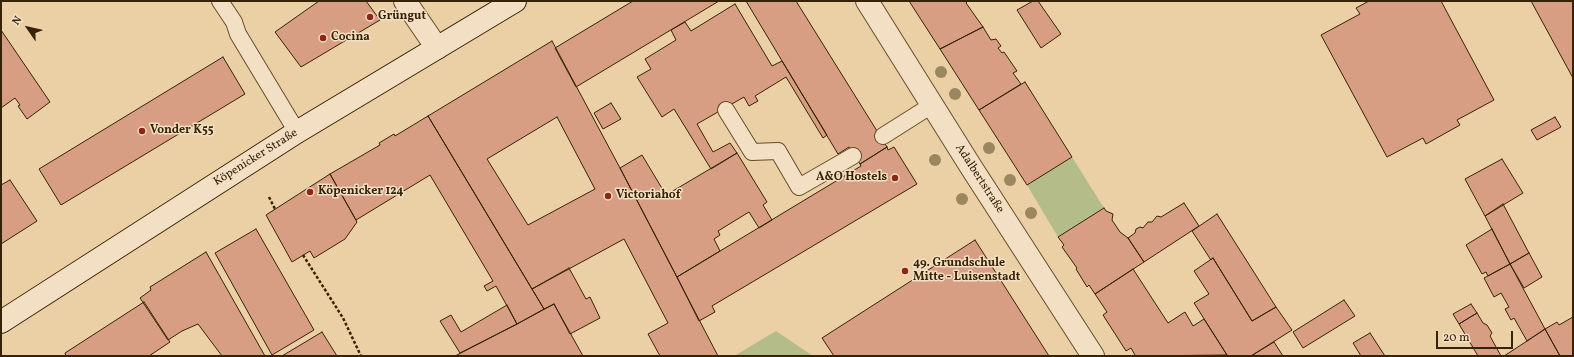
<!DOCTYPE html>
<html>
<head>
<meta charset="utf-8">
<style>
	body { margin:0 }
	#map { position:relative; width:1574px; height:357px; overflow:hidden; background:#ecd0a5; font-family:Vollkorn,serif }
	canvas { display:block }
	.frame { position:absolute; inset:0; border:2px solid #362305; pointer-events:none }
	.north { position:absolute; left:8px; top:8px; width:40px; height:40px; -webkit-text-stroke:3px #f3e0c4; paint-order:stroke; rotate:304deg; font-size:11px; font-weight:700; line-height:16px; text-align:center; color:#362305 }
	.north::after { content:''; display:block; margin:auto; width:14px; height:18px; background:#362305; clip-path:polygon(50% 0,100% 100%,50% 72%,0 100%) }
	.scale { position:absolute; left:1436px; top:331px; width:77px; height:18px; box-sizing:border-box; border:2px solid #362305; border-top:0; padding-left:5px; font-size:12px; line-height:14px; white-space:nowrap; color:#362305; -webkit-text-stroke:3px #f3e0c4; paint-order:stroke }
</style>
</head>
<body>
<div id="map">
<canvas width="1574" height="357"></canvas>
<div class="frame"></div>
<div class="north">N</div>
<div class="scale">20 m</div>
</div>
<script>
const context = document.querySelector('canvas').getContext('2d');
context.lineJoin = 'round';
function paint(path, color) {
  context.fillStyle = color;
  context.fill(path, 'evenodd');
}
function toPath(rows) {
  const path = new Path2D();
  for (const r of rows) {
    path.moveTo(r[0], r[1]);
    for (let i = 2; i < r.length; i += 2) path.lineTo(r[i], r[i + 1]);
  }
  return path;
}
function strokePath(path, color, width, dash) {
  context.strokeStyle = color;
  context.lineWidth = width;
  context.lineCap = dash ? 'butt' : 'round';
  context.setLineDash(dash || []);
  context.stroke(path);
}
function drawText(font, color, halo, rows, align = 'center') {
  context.font = font + ' Vollkorn,serif';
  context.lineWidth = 3;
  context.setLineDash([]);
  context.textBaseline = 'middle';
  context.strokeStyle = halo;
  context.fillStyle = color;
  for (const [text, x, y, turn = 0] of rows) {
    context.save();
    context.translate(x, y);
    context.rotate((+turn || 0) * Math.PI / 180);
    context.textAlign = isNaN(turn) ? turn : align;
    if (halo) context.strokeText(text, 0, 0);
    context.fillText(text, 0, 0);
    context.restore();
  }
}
const green = toPath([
	[1072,157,1104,208,1058,237,1027,185],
	[776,331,813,356,734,356]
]);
const building = toPath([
	[319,1,366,1,380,20,301,67,275,32,319,1],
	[633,1,719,1,576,87,555,48,633,1],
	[746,1,796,1,887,147,860,164,849,147,838,154,746,1],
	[909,1,968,1,966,3,983,27,940,49,909,1],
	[1033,1,1038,1,1061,34,1041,48,1017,10,1033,1],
	[1369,1,1441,1,1494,100,1457,120,1460,125,1426,144,1423,138,1387,157,1321,35,1360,14,1356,8,1369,1],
	[1531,1,1573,1,1573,78,1531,1],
	[735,4,772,66,782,61,827,135,823,138,786,77,755,96,758,101,749,106,744,97,697,124,713,152,730,143,737,153,711,169,674,109,662,117,637,77,651,69,645,59,676,40,671,30,685,22,691,31,735,4],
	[983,27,991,40,996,39,1001,46,998,48,1002,53,1004,52,1017,71,1013,73,1021,84,979,110,940,49,983,27],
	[1,30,50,102,27,119,18,106,20,105,15,98,1,108,1,30],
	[552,41,620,168,718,356,660,356,648,334,668,323,624,239,532,289,428,116,552,41],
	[557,117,595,189,528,225,487,159,557,117],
	[223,57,245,94,61,205,39,169,223,57],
	[1025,82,1072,157,1027,185,979,110,1025,82],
	[611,103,621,119,603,129,594,113,611,103],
	[428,116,544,309,517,324,496,286,487,291,484,286,493,281,430,175,356,220,330,174,380,145,379,143,394,134,395,136,428,116],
	[1555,117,1561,127,1537,140,1531,130,1555,117],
	[887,147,888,150,894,147,917,184,712,306,715,312,699,321,677,277,861,166,860,164,887,147],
	[737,153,767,202,763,205,772,220,759,228,749,212,718,231,720,235,714,239,720,251,677,277,620,168,642,155,666,195,737,153],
	[1502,159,1523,193,1485,216,1465,179,1502,159],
	[330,174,357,222,345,239,314,258,310,251,292,262,266,215,330,174],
	[10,180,37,221,1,244,1,185,10,180],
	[1184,203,1199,226,1144,262,1128,238,1135,233,1136,229,1140,227,1143,228,1148,222,1152,222,1157,216,1161,217,1184,203],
	[1503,204,1529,253,1510,264,1485,216,1503,204],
	[1104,208,1106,211,1113,214,1112,220,1120,232,1128,238,1144,262,1095,294,1089,285,1087,287,1076,269,1077,268,1062,247,1064,245,1058,237,1104,208],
	[1217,214,1276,307,1252,321,1213,258,1211,260,1192,231,1217,214],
	[256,229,314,330,272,355,215,253,256,229],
	[1492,229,1510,264,1488,276,1486,272,1482,274,1466,245,1492,229],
	[975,240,1049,356,834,356,822,338,975,240],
	[206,252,265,356,222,356,198,324,182,331,168,340,140,298,151,290,150,287,206,252],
	[1529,253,1542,277,1524,288,1510,264,1529,253],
	[1213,258,1252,321,1276,307,1292,330,1251,356,1226,356,1227,355,1194,303,1209,294,1194,271,1213,258],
	[1510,264,1545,329,1527,341,1514,318,1511,320,1505,309,1509,307,1501,293,1494,297,1484,278,1510,264],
	[569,268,586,299,590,297,600,318,570,334,554,304,544,309,532,289,569,268],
	[1133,269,1168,323,1185,312,1193,326,1204,319,1227,355,1134,356,1135,355,1131,348,1126,351,1103,315,1107,312,1095,294,1133,269],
	[1344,300,1355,316,1303,348,1293,332,1344,300],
	[144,302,170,342,149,356,66,356,65,353,144,302],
	[554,304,583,356,455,356,517,324,554,304],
	[1471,304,1477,313,1459,324,1453,314,1471,304],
	[507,305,517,324,460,353,440,321,451,315,461,332,507,305],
	[1477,313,1483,323,1487,325,1492,333,1490,336,1501,356,1478,356,1459,324,1477,313],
	[1573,317,1573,356,1560,356,1545,329,1557,322,1559,325,1573,317],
	[1545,329,1560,356,1504,356,1527,341,1545,329],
	[322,332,337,356,282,356,322,332],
	[1370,333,1385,356,1361,356,1353,343,1370,333],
	[1274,342,1283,356,1251,356,1274,342]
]);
const path = toPath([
	[269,197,275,209],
	[303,255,343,318,361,356]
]);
const lane = toPath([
	[220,1,234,22,238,34,297,132],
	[726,110,752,152,778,151,799,187,853,156],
	[883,136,932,105]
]);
const street = toPath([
	[405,1,437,48],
	[867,1,971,167,1093,356]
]);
const secondary = toPath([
	[1,322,297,132,515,1]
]);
const trees = [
	[941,72],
	[955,94],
	[989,148],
	[935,160],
	[1010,180],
	[962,199],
	[1031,213]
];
const markers = [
	[370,17,4,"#8f2418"],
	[323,38,4,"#8f2418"],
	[142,131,4,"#8f2418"],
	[895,178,4,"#8f2418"],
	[310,192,4,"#8f2418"],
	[608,196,4,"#8f2418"],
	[905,271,4,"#8f2418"]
];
const poiNames = [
	["Grüngut",378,17],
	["Cocina",331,38],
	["Vonder K55",150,131],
	["A&O Hostels",887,178,"right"],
	["Köpenicker 124",318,192],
	["Victoriahof",616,196],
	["49. Grundschule",913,264],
	["Mitte - Luisenstadt",913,278]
];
const streetNames = [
	["Köpenicker Straße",256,158,-32],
	["Adalbertstraße",979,179,57]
];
paint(green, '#b4bc89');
paint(building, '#d79e84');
strokePath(building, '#362305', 1);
strokePath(lane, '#644e2d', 18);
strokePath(street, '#644e2d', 24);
strokePath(secondary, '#362305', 24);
strokePath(path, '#362305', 2.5, [3, 2]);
strokePath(lane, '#f3e0c4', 16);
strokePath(street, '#f3e0c4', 22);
strokePath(secondary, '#f3e0c4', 22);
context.fillStyle = '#9a865f';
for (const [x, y] of trees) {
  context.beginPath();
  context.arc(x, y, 6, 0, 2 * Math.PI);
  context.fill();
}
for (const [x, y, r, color] of markers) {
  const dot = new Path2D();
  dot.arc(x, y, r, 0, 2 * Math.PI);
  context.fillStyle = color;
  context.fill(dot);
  strokePath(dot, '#f3e0c4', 1.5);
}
drawText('bold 12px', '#362305', '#f3e0c4', poiNames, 'left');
drawText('12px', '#362305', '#f3e0c4', streetNames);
</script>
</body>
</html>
